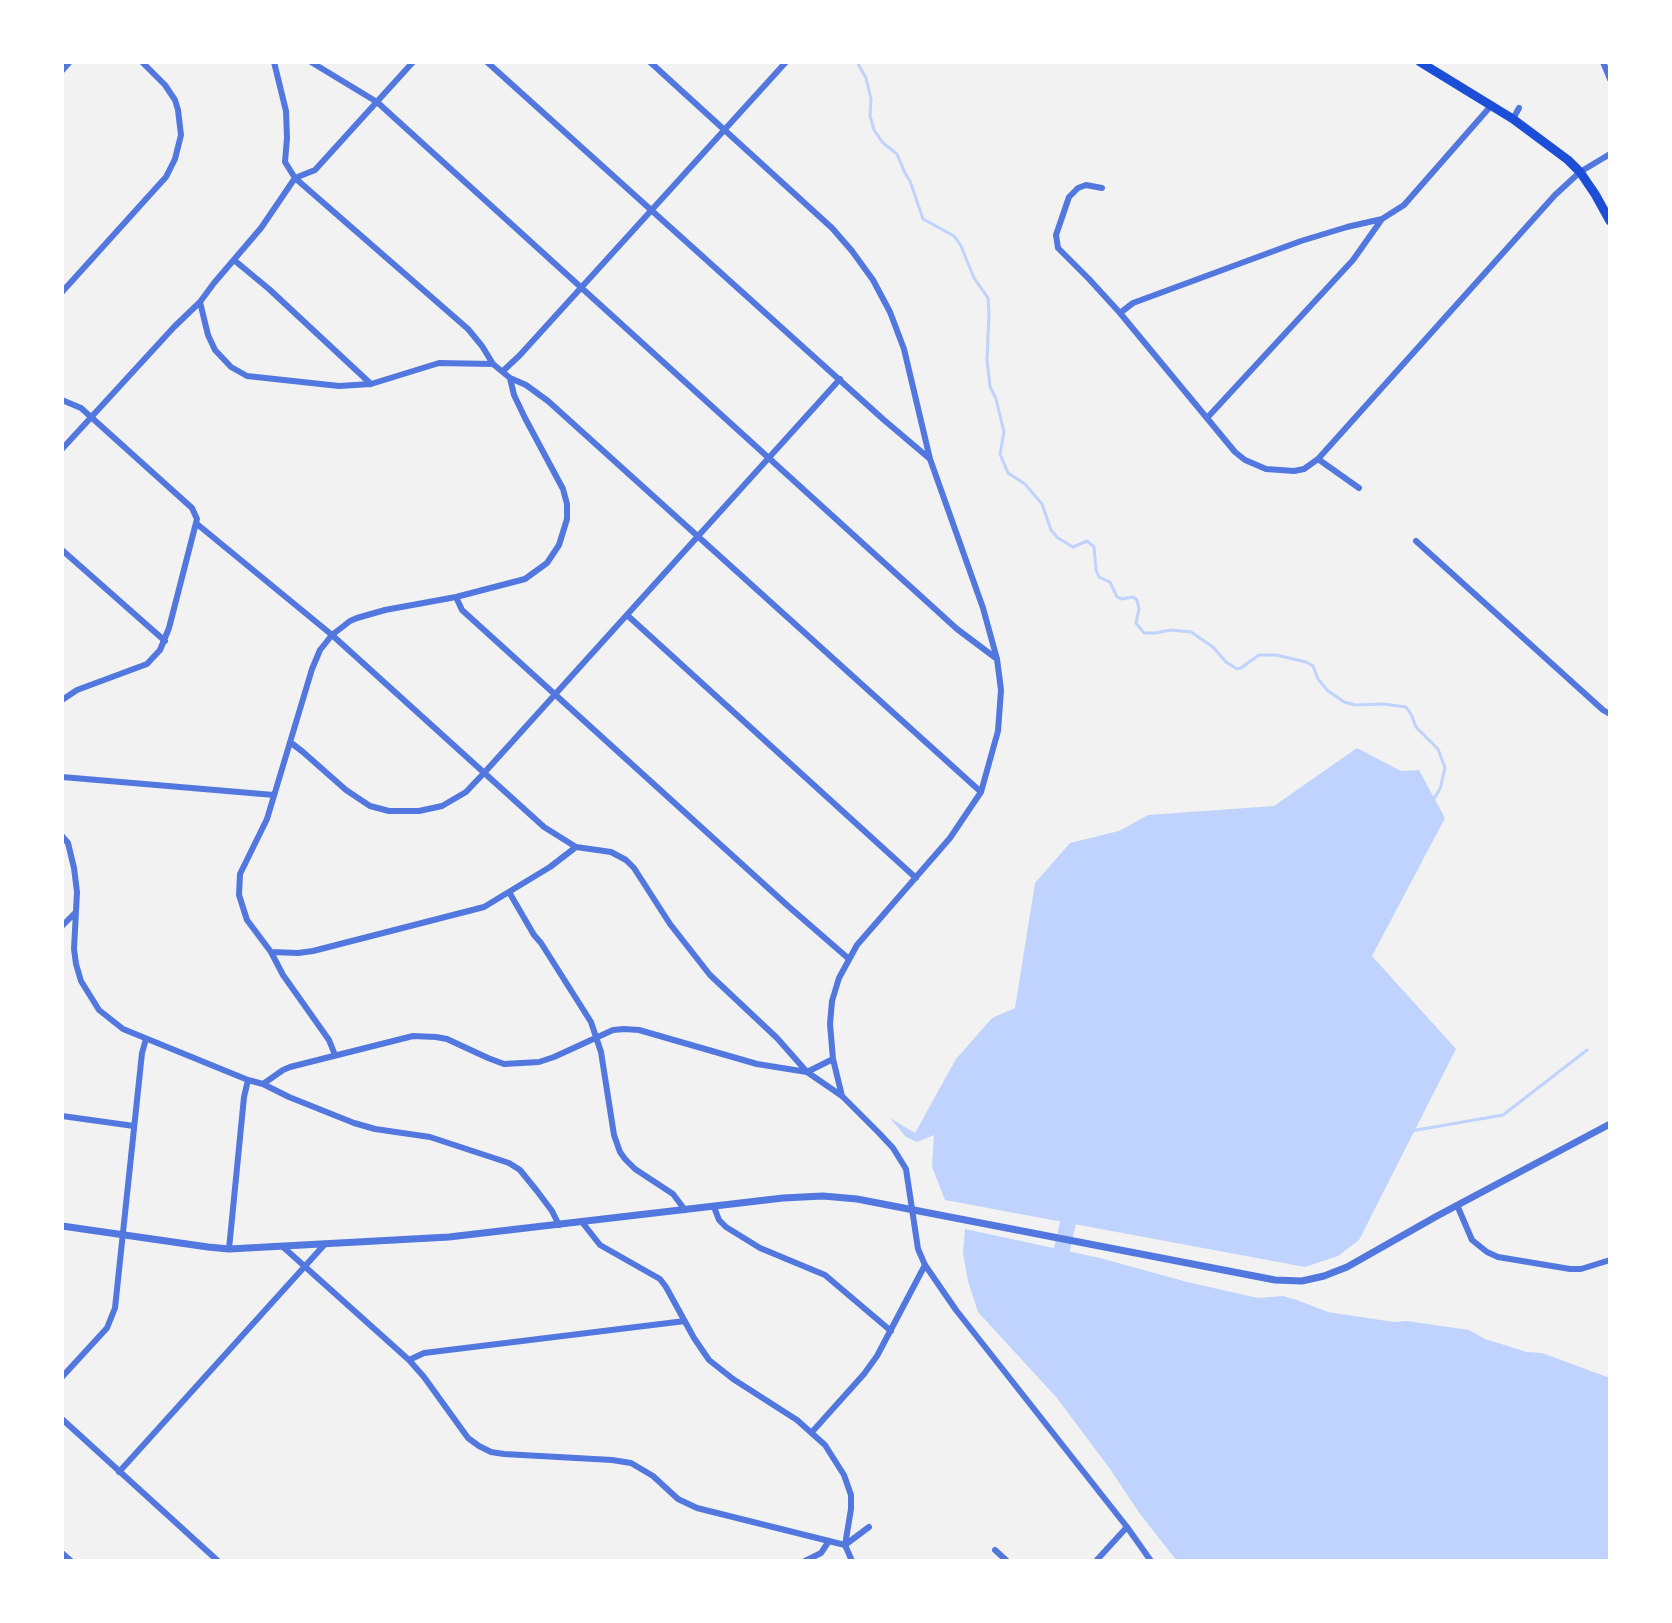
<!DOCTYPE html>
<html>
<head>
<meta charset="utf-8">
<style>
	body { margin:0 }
	#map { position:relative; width:1672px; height:1623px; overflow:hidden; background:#f2f2f2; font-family:Signika,sans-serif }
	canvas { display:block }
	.frame { position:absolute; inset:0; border:64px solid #fff; pointer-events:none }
</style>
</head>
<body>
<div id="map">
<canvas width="1672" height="1623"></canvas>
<div class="frame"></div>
</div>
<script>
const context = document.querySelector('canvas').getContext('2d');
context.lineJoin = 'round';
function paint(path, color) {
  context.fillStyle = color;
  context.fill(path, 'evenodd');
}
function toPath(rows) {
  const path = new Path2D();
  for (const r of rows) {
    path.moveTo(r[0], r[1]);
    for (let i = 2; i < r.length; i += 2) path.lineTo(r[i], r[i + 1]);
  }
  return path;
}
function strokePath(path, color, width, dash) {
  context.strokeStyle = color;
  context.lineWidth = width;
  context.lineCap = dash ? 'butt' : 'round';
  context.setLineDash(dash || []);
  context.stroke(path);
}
const water = toPath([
	[1357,748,1401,771,1419,770,1445,818,1372,956,1456,1049,1359,1240,1338,1256,1305,1267,945,1200,932,1167,934,1135,917,1142,906,1137,890,1118,915,1133,956,1059,992,1018,1015,1008,1035,883,1070,843,1119,831,1148,815,1274,806],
	[965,1229,1100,1258,1187,1282,1258,1298,1283,1296,1297,1300,1328,1312,1394,1322,1407,1321,1469,1330,1485,1339,1527,1352,1542,1353,1610,1378,1610,1561,1177,1561,1140,1514,1110,1469,1057,1398,978,1312,968,1281,963,1253]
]);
const stream = toPath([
	[857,62,866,78,871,99,870,116,874,130,883,143,897,154,905,173,910,181,923,219,954,236,961,246,974,278,988,298,989,314,987,360,990,386,996,399,1004,432,1000,454,1008,473,1025,484,1042,504,1051,530,1058,538,1073,547,1087,541,1094,547,1096,570,1099,577,1110,582,1117,597,1122,599,1133,597,1137,600,1139,609,1136,623,1144,633,1155,633,1171,630,1191,632,1213,647,1226,662,1237,669,1241,668,1259,655,1276,655,1306,662,1313,666,1318,679,1327,690,1344,702,1355,705,1383,704,1406,707,1411,714,1416,727,1438,749,1445,768,1440,789,1433,800],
	[1411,1131,1503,1115,1587,1050]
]);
const river = toPath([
	[1062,1269,1062,1249,1073,1201]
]);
const minor = toPath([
	[274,62,286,111,287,138,285,162,295,178,468,329,482,346,493,364,510,378,526,385,548,401,981,792],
	[311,62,377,102,957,629,997,659],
	[487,62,884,420,930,459],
	[650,62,832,228,852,251,873,280,890,312,904,349,930,459,983,608,997,659,1001,690,998,731,981,792,950,838,857,945,839,978,832,1001,830,1024,833,1059,842,1096],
	[1603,62,1610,79],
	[1513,119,1519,108],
	[1102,188,1086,185,1078,188,1069,197,1056,235,1058,248,1089,279,1120,313,1235,452,1245,460,1266,469,1294,471,1304,469,1318,459,1555,195,1580,172,1610,154],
	[234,260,269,289,371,384],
	[62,292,156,188,166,177,175,159,181,135,178,110,175,100,165,85,142,62],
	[200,302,208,335,215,350,231,367,247,376,339,386,371,384,439,363,493,364],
	[1120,313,1133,303,1301,241,1347,227,1382,219],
	[503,371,520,355,786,62],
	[62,400,81,408,192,508,197,519,169,628,160,650,147,664,77,690,62,700],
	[1207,418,1353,260,1382,219,1404,205,1490,107],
	[62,449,174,327,200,302,214,283,261,228,295,178,315,170,413,62],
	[1318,459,1359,488],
	[197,524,332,635,544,827,576,847,611,852,626,860,634,868,670,924,710,975,777,1038,807,1072,842,1096,879,1133,893,1148,906,1169,918,1249,925,1265,956,1310,1127,1527,1151,1561],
	[1416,541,1603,710,1610,714],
	[62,550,165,641],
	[456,597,462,610,788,906,849,959],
	[627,615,916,878],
	[290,742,303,752,346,790,370,806,389,811,419,811,442,806,466,792,484,773,840,379],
	[62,777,274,795],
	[62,836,68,843,74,868,77,892,74,949,76,964,81,981,99,1010,123,1029,248,1080,263,1084,283,1070,290,1067,413,1036,436,1037,447,1039,488,1058,504,1064,539,1062,554,1057,613,1030,624,1029,639,1030,757,1064,807,1072,833,1059],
	[509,892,534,935,541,943,591,1022,601,1052,614,1135,620,1152,625,1159,635,1169,673,1194,685,1210],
	[62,926,75,913],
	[271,952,298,953,313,951,484,907,550,867,576,847],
	[335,1055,329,1040,283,975,271,952,247,920,239,895,240,874,267,819,312,669,320,650,332,635,350,621,357,618,385,610,456,597,525,579,547,563,559,545,567,519,567,504,563,489,525,418,514,395,510,378],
	[263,1084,289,1097,354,1123,375,1129,430,1137,509,1163,520,1170,537,1191,552,1211,559,1225],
	[62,1116,134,1126],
	[1457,1205,1472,1240,1487,1252,1498,1257,1570,1269,1581,1269,1610,1260],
	[714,1207,719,1220,726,1227,760,1248,825,1275,891,1331],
	[582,1222,600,1245,660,1279,666,1287,694,1338,709,1360,733,1379,797,1420,825,1445,844,1475,851,1495,851,1509,845,1545,852,1561],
	[282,1246,409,1360,424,1377,468,1438,479,1446,491,1452,504,1454,612,1460,631,1463,653,1476,678,1499,697,1508,845,1545,869,1527],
	[229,1249,244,1097,248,1080],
	[409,1360,424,1353,685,1321],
	[62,1377,107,1328,115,1308,142,1053,146,1039],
	[62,1419,218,1561],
	[812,1432,864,1374,877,1356,925,1265],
	[119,1472,325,1244],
	[995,1550,1007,1561],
	[62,1553,71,1561],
	[805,1561,821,1553,829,1541],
	[1096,1561,1127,1527]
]);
const tertiary = toPath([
	[62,70,69,62],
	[62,1226,208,1247,229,1249,449,1237,783,1198,823,1196,857,1199,1275,1280,1302,1281,1324,1276,1347,1267,1437,1216,1610,1124]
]);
const primary = toPath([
	[1420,62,1513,119,1568,160,1580,172,1595,194,1610,221]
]);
paint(water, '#bfd3fe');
strokePath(stream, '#bfd3fe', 3);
strokePath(river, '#bfd3fe', 16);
strokePath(minor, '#5277de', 6);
strokePath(tertiary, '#5277de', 7);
strokePath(primary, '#1d4ed8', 9);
</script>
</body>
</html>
